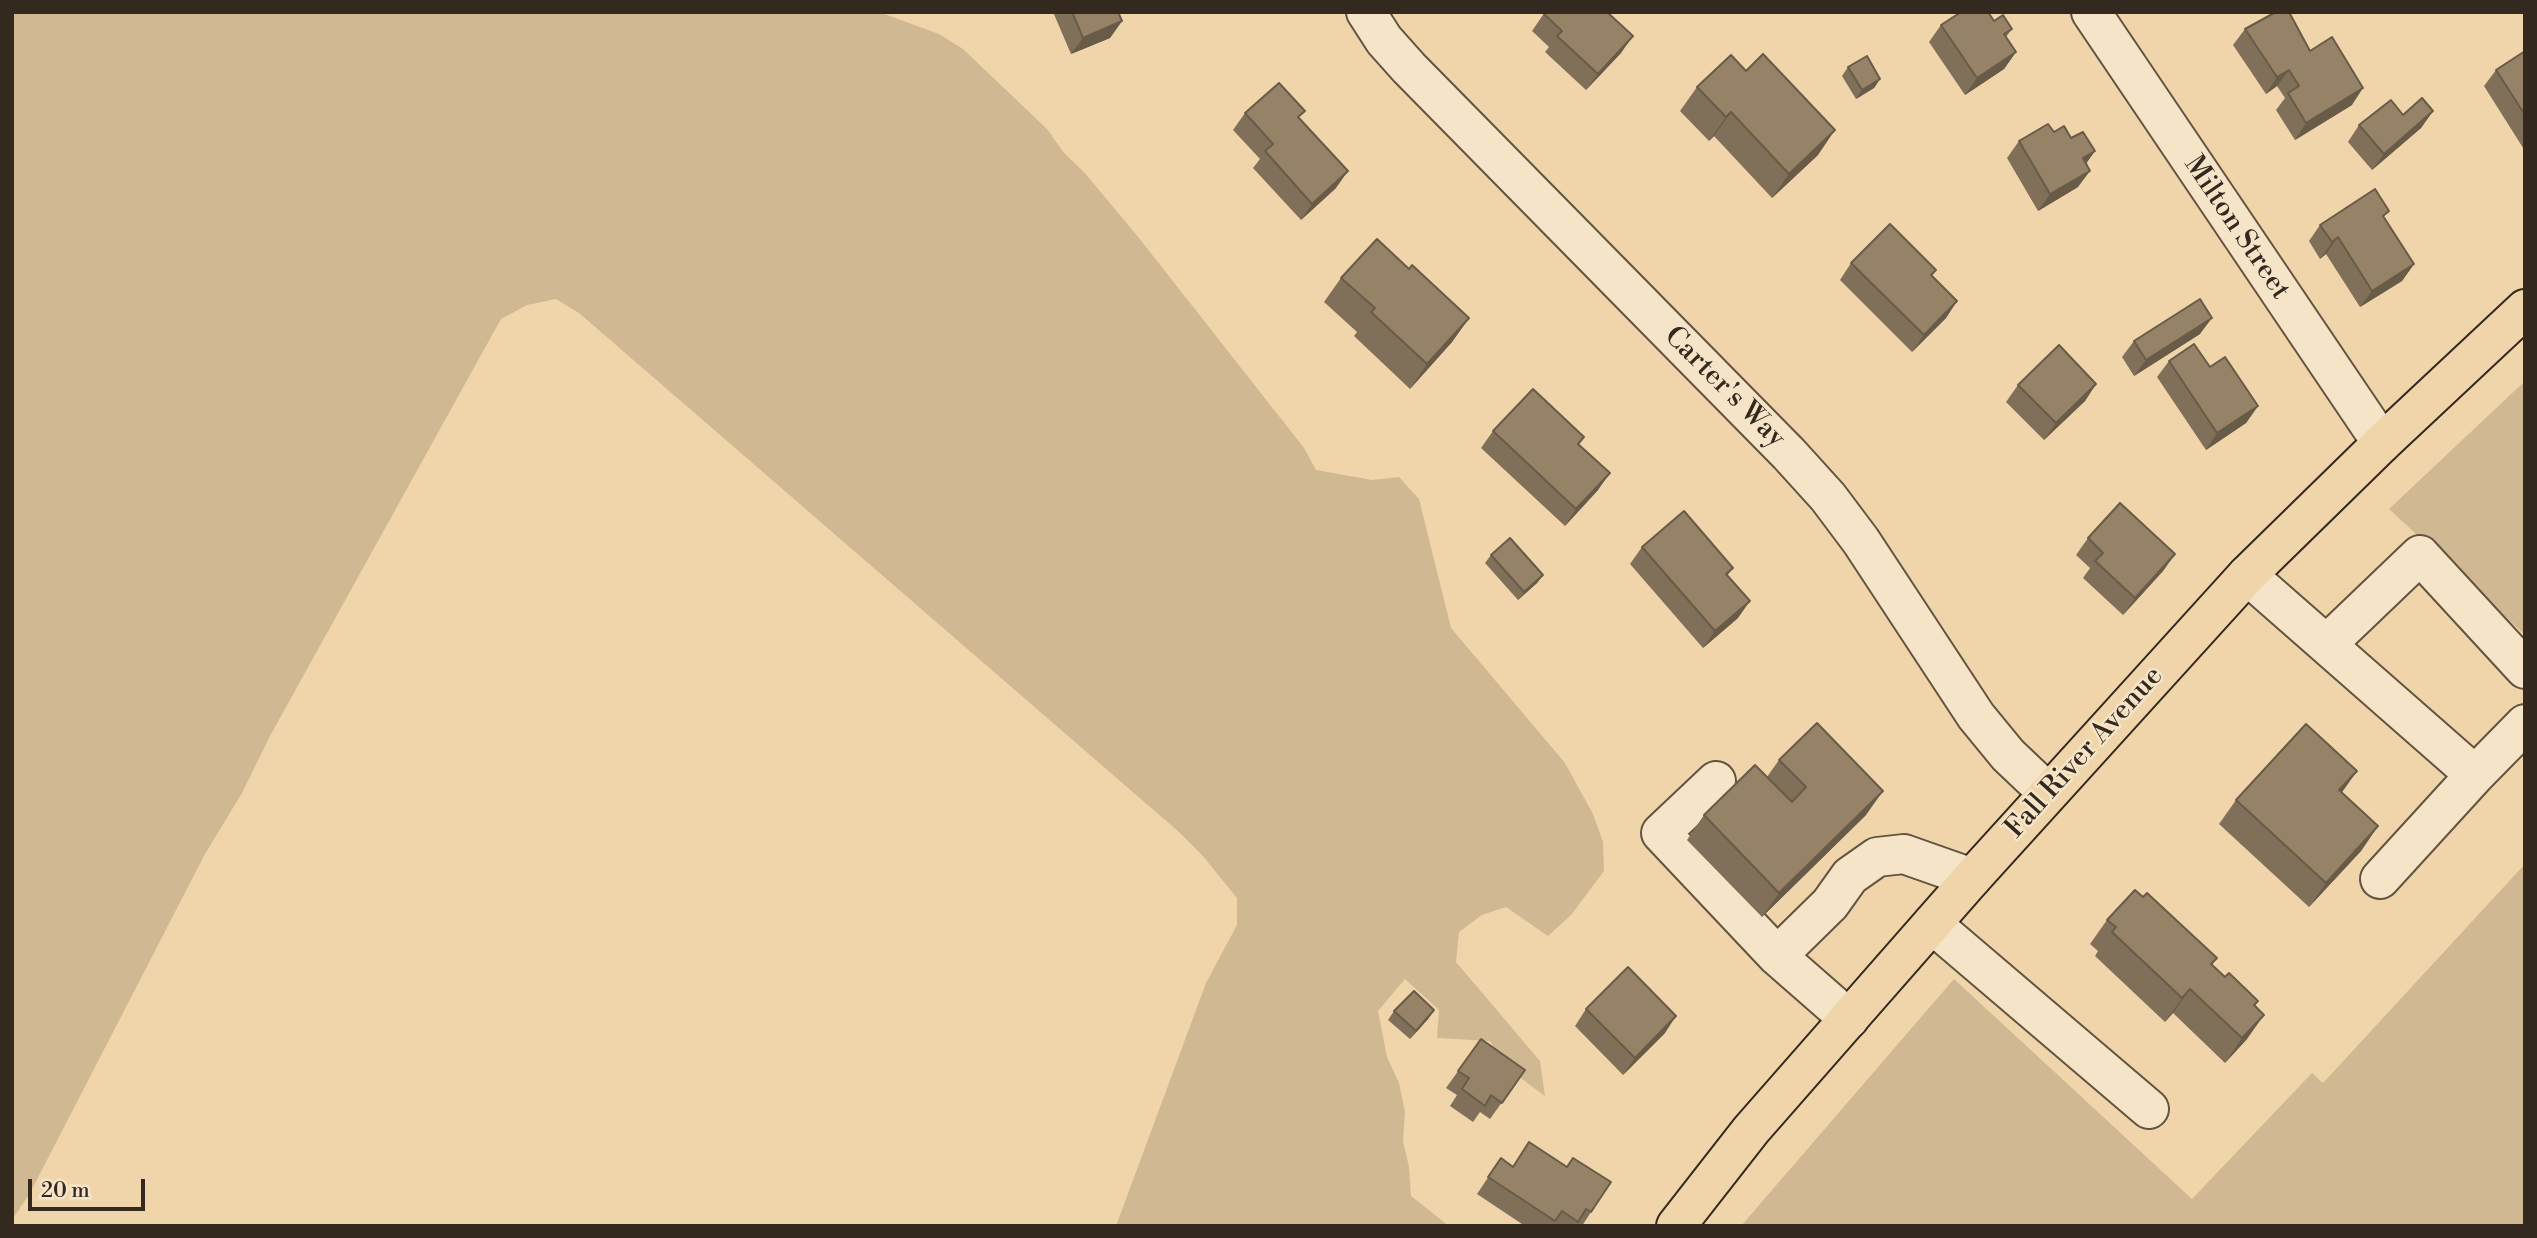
<!DOCTYPE html>
<html>
<head>
<meta charset="utf-8">
<style>
	body { margin:0 }
	#map { position:relative; width:2537px; height:1238px; overflow:hidden; background:#f0d5ab; font-family:"Libre Bodoni",serif }
	canvas { display:block }
	.frame { position:absolute; inset:0; border:14px solid #33291e; pointer-events:none }
	.scale { position:absolute; left:28px; top:1179px; width:117px; height:32px; box-sizing:border-box; border:4px solid #33291e; border-top:0; padding-left:9px; font-size:21px; line-height:24px; white-space:nowrap; color:#33291e; -webkit-text-stroke:5px #f5e4c8; paint-order:stroke }
</style>
</head>
<body>
<div id="map">
<canvas width="2537" height="1238"></canvas>
<div class="frame"></div>
<div class="scale">20 m</div>
</div>
<script>
const context = document.querySelector('canvas').getContext('2d');
context.lineJoin = 'round';
function paint(path, color) {
  context.fillStyle = color;
  context.fill(path, 'evenodd');
}
function toPath(rows) {
  const path = new Path2D();
  for (const r of rows) {
    path.moveTo(r[0], r[1]);
    for (let i = 2; i < r.length; i += 2) path.lineTo(r[i], r[i + 1]);
  }
  return path;
}
function strokePath(path, color, width, dash) {
  context.strokeStyle = color;
  context.lineWidth = width;
  context.lineCap = dash ? 'butt' : 'round';
  context.setLineDash(dash || []);
  context.stroke(path);
}
function drawText(font, color, halo, rows, align = 'center') {
  context.font = font + ' "Libre Bodoni",serif';
  context.lineWidth = 5;
  context.setLineDash([]);
  context.textBaseline = 'middle';
  context.strokeStyle = halo;
  context.fillStyle = color;
  for (const [text, x, y, turn = 0] of rows) {
    context.save();
    context.translate(x, y);
    context.rotate((+turn || 0) * Math.PI / 180);
    context.textAlign = isNaN(turn) ? turn : align;
    if (halo) context.strokeText(text, 0, 0);
    context.fillText(text, 0, 0);
    context.restore();
  }
}
const green = toPath([
	[12,12,879,12,939,34,963,49,1047,129,1064,153,1084,172,1139,238,1304,448,1316,470,1372,480,1399,477,1419,499,1451,628,1565,763,1593,814,1603,842,1604,871,1571,915,1548,936,1506,907,1482,915,1459,932,1456,962,1540,1061,1545,1096,1503,1065,1490,1041,1437,1038,1439,1010,1405,979,1378,1011,1387,1057,1399,1083,1405,1112,1403,1141,1409,1167,1411,1196,1449,1226,1116,1226,1206,983,1237,925,1237,898,1202,855,1179,832,579,313,556,299,527,305,501,319,270,736,242,793,205,854,30,1193,12,1220],
	[2525,381,2525,635,2389,509],
	[2525,864,2525,1226,1741,1226,1954,979,2192,1199,2312,1073,2323,1083]
]);
const minor = toPath([
	[1366,12,1384,40,1409,68,1789,454,1828,497,1861,541,1976,716,2008,755,2048,793],
	[2091,12,2382,443],
	[2247,575,2475,775,2380,879],
	[2327,644,2420,555,2525,669],
	[2475,775,2525,724],
	[1716,781,1661,833,1777,956,1849,1019],
	[1932,924,2149,1109],
	[1777,956,1830,904,1850,876,1877,857,1904,854,1972,878]
]);
const major = toPath([
	[1676,1226,1751,1130,1972,878,2247,575,2382,443,2525,309]
]);
const wall = toPath([
	[1053,12,1118,12,1122,21,1110,38,1071,54],
	[1545,12,1621,53,1586,90,1545,52,1549,47,1532,31],
	[1994,21,2012,29,2006,37,2016,52,2004,69,1965,95,1929,42,1941,25],
	[2245,29,2310,51,2352,105,2295,140,2276,110,2285,98,2277,86,2266,94,2233,45],
	[2525,51,2525,151,2484,86,2496,70],
	[1848,67,1880,79,1874,88,1856,99,1842,76],
	[1697,87,1818,155,1772,198,1714,136,1709,141,1680,111],
	[2433,111,2421,128,2372,170,2348,142,2359,125,2403,115],
	[1245,113,1299,118,1336,188,1301,220,1253,168,1260,159,1233,130],
	[2054,132,2071,138,2095,151,2086,163,2078,187,2038,211,2007,158,2019,141],
	[2385,218,2414,264,2402,281,2360,307,2326,254,2320,259,2309,241,2320,225],
	[1851,263,1936,270,1932,276,1957,301,1946,318,1912,352,1840,280],
	[1409,269,1469,318,1452,342,1410,389,1354,336,1357,332,1324,302,1341,278],
	[2200,334,2134,376,2122,357,2134,341],
	[2169,361,2210,367,2258,406,2246,423,2206,450,2157,377],
	[2096,384,2085,401,2044,440,2006,402,2018,385],
	[1493,431,1579,445,1598,490,1565,526,1481,448],
	[2088,538,2175,554,2163,571,2123,615,2083,578,2090,568,2076,555],
	[1642,547,1733,568,1727,576,1738,618,1703,648,1630,564],
	[1491,555,1543,575,1537,583,1518,600,1485,563],
	[1779,760,1866,815,1762,917,1687,840,1704,815,1767,777],
	[2357,771,2341,793,2378,826,2361,851,2309,907,2219,824,2236,800],
	[2143,897,2217,958,2212,965,2225,977,2258,1001,2255,1006,2247,1039,2225,1063,2173,1013,2165,1022,2095,956,2098,951,2090,944,2107,920],
	[1586,1009,1665,1033,1623,1075,1575,1026],
	[1434,1010,1428,1019,1410,1039,1388,1020,1394,1011],
	[1481,1039,1525,1070,1490,1119,1480,1112,1473,1122,1450,1106,1457,1095,1446,1088],
	[1529,1142,1591,1212,1582,1226,1525,1226,1477,1194,1501,1158,1513,1166]
]);
const shadedWall = toPath([
	[1122,21,1110,38,1071,54,1083,38],
	[1633,36,1621,53,1586,90,1598,74],
	[2016,52,2004,69,1965,95,1977,78],
	[2289,70,2277,86,2266,94,2277,77],
	[1880,79,1874,88,1856,99,1862,90],
	[2363,88,2352,105,2295,140,2306,123],
	[2433,111,2421,128,2372,170,2384,154],
	[1731,112,1714,136,1709,141,1726,117],
	[1835,130,1818,155,1772,198,1789,174],
	[2095,151,2083,168,2083,158],
	[1348,171,1336,188,1301,220,1312,204],
	[2090,171,2078,187,2038,211,2050,194],
	[2338,237,2326,254,2320,259,2332,242],
	[2414,264,2402,281,2360,307,2372,291],
	[1957,301,1946,318,1912,352,1924,335],
	[1469,318,1452,342,1410,389,1427,364],
	[2212,318,2200,334,2134,376,2146,360],
	[2096,384,2085,401,2044,440,2056,423],
	[2258,406,2246,423,2206,450,2217,433],
	[1610,473,1598,490,1565,526,1576,509],
	[2175,554,2163,571,2123,615,2135,598],
	[1543,575,1537,583,1518,600,1524,592],
	[1750,601,1738,618,1703,648,1715,631],
	[2357,771,2340,795,2339,790],
	[1883,791,1866,815,1762,917,1779,893],
	[2378,826,2361,851,2309,907,2326,883],
	[2190,989,2173,1013,2165,1022,2182,998],
	[1434,1010,1428,1019,1410,1039,1416,1031],
	[2264,1015,2247,1039,2225,1063,2242,1038],
	[1676,1016,1665,1033,1623,1075,1635,1058]
]);
const building = toPath([
	[1072,12,1118,12,1122,21,1083,38,1072,12],
	[1545,12,1607,12,1633,36,1598,74,1557,36,1562,31,1544,14,1545,12],
	[1961,12,1988,12,1994,21,2003,15,2012,29,2004,34,2016,52,1977,78,1941,25,1961,12],
	[2276,12,2289,12,2310,51,2332,37,2363,88,2306,123,2288,93,2299,86,2289,70,2277,77,2245,29,2276,12],
	[2525,51,2525,115,2496,70,2525,51],
	[1763,54,1835,130,1789,174,1731,112,1726,117,1697,87,1731,55,1746,71,1763,54],
	[1867,56,1880,79,1862,90,1848,67,1867,56],
	[1279,83,1305,111,1298,117,1348,171,1312,204,1265,151,1273,144,1245,113,1279,83],
	[2422,98,2433,111,2384,154,2359,125,2391,100,2403,115,2422,98],
	[2048,124,2054,132,2064,126,2071,138,2083,132,2095,151,2083,158,2090,171,2050,194,2019,141,2048,124],
	[2375,189,2389,211,2383,216,2414,264,2372,291,2338,237,2332,242,2320,225,2375,189],
	[1890,224,1936,270,1931,275,1957,301,1924,335,1851,263,1890,224],
	[1377,239,1409,269,1412,265,1469,318,1427,364,1371,312,1375,308,1341,278,1377,239],
	[2200,299,2212,318,2146,360,2134,341,2200,299],
	[2194,344,2210,367,2225,357,2258,406,2217,433,2169,361,2194,344],
	[2059,345,2096,384,2056,423,2018,385,2059,345],
	[1533,389,1584,437,1578,444,1610,473,1576,509,1493,431,1533,389],
	[2120,503,2175,554,2135,598,2095,561,2103,553,2088,538,2120,503],
	[1684,511,1733,568,1726,574,1750,601,1715,631,1642,547,1684,511],
	[1510,538,1543,575,1524,592,1491,555,1510,538],
	[1817,723,1883,791,1779,893,1704,815,1755,765,1792,802,1806,787,1779,760,1817,723],
	[2306,724,2357,771,2339,790,2378,826,2326,883,2236,800,2306,724],
	[2135,890,2143,897,2147,893,2217,958,2211,964,2225,977,2229,973,2258,1001,2254,1005,2264,1015,2242,1038,2190,989,2182,998,2112,932,2116,927,2107,920,2135,890],
	[1628,967,1676,1016,1635,1058,1586,1009,1628,967],
	[1414,991,1434,1010,1416,1031,1394,1011,1414,991],
	[1481,1039,1525,1070,1502,1103,1491,1095,1485,1106,1462,1089,1469,1078,1458,1071,1481,1039],
	[1529,1142,1567,1167,1573,1158,1611,1182,1591,1212,1586,1209,1578,1222,1562,1211,1555,1221,1488,1177,1501,1158,1513,1167,1529,1142]
]);
const streetNames = [
	["Milton Street",2236,228,56],
	["Carter's Way",1724,388,45],
	["Fall River Avenue",2085,753,-48]
];
paint(green, '#d0b893');
strokePath(minor, '#625441', 42);
strokePath(major, '#33291e', 42);
strokePath(minor, '#f5e4c8', 38);
strokePath(major, '#f0d5ab', 38);
paint(wall, '#807059');
paint(shadedWall, '#685b48');
paint(building, '#958267');
strokePath(building, '#685b48', 2);
drawText('28px', '#33291e', '#f5e4c8', streetNames);
</script>
</body>
</html>
